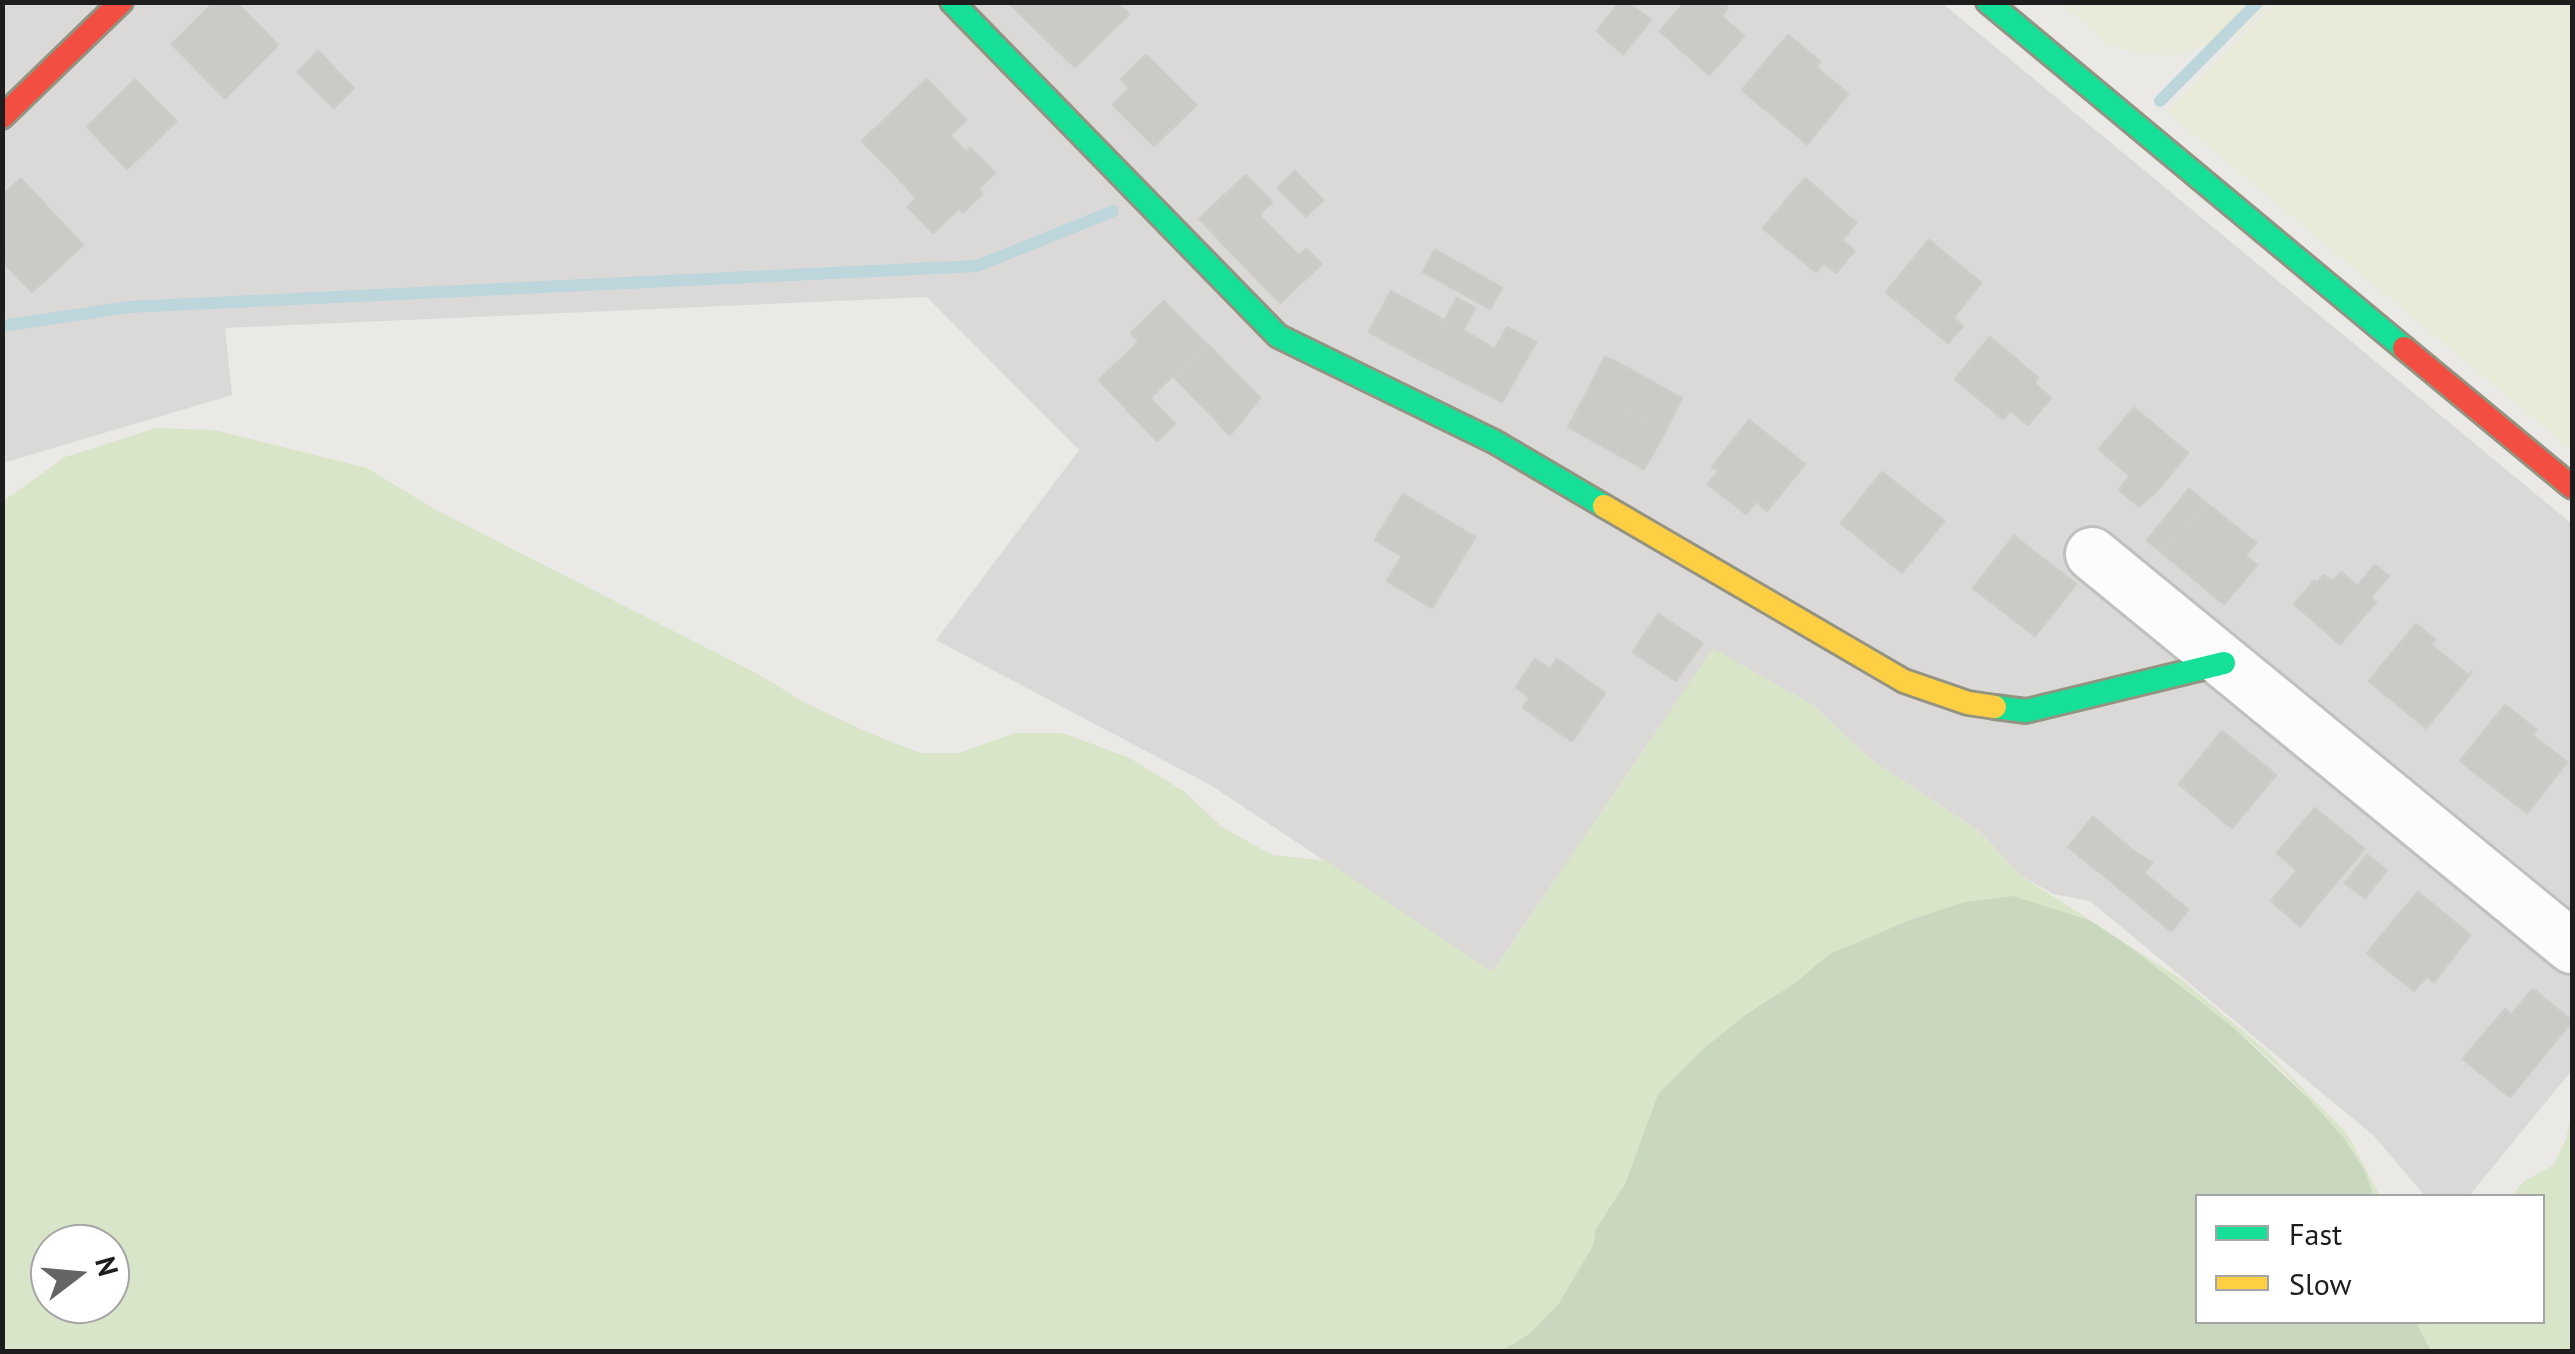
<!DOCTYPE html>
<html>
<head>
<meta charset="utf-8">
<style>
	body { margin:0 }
	#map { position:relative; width:2575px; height:1354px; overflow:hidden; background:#ebe9e6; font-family:"PT Sans",sans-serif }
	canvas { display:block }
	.frame { position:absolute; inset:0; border:5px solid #1d1d1d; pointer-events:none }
	.legend { position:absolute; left:2195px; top:1194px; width:350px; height:130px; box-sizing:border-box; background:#fff; border:2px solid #a5a5a5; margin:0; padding:12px 18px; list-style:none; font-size:30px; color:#1d1d1d }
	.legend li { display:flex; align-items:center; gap:20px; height:50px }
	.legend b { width:50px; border:2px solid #a5a5a5 }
	.north { position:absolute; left:30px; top:1224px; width:100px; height:100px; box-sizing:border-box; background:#fff; border:2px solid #a5a5a5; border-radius:50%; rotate:74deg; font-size:28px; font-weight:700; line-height:40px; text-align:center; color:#1d1d1d }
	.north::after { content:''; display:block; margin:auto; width:35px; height:45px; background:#656463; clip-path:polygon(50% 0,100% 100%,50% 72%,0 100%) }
</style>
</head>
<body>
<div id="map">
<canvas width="2575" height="1354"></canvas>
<div class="frame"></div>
<ul class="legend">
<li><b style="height:12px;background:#16e098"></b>Fast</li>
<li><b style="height:12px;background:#ffcf43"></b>Slow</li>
</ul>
<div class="north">N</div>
</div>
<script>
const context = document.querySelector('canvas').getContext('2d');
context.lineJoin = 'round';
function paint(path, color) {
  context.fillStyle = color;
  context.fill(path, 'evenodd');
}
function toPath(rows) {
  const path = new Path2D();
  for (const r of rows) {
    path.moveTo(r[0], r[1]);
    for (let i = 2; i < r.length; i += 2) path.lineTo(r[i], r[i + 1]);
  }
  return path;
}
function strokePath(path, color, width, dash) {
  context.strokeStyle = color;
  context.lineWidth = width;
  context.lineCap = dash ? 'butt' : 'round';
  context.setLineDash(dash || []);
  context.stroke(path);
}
const residential = toPath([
	[3,3,1942,3,2572,524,2572,1070,2469,1196,2425,1196,2374,1136,2090,901,2053,894,2020,875,1980,832,1870,759,1814,706,1713,649,1492,972,1212,786,936,640,1079,450,927,297,225,328,232,395,3,463]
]);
const farmland = toPath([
	[2059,3,2270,3,2238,35,2173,56,2127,51,2107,44],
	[2275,3,2572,3,2572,451,2166,112]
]);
const grass = toPath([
	[156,428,214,430,367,468,436,510,760,675,800,700,869,733,920,753,959,753,1015,733,1062,733,1128,757,1185,792,1222,827,1272,855,1327,861,1492,972,1713,648,1814,706,1870,759,1980,832,2020,875,2181,979,2267,1051,2348,1135,2380,1196,2374,1196,2365,1171,2344,1138,2285,1073,2233,1027,2134,950,2012,896,1964,902,1910,920,1795,983,1748,1013,1703,1049,1658,1094,1625,1184,1595,1230,1594,1244,1559,1303,1529,1334,1502,1351,3,1351,2,502,65,457],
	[50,1244,110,1244,110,1304,50,1304],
	[2572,1112,2572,1351,2431,1351,2416,1322,2542,1322,2542,1196,2512,1196,2524,1181,2554,1165,2566,1139]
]);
const forest = toPath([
	[2013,896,2091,921,2134,950,2233,1027,2308,1098,2344,1138,2365,1171,2374,1196,2198,1196,2198,1322,2416,1322,2431,1351,1502,1351,1529,1334,1559,1303,1594,1244,1595,1230,1625,1184,1658,1094,1703,1049,1748,1013,1795,983,1830,954,1910,920,1964,902]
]);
const stream = toPath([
	[2160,101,2258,2],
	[2,326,129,307,977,266,1113,211]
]);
const building = toPath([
	[214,2,236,2,278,45,225,98,172,44,214,2],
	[1008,2,1116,2,1129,14,1075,67,1008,2],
	[1620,2,1627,2,1651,20,1623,54,1597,31,1620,2],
	[1685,2,1721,2,1728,8,1721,16,1744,36,1709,75,1660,31,1685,2],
	[1788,35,1820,62,1816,67,1848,94,1807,144,1742,90,1788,35],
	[318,51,354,88,334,108,298,72,318,51],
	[1146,55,1196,105,1154,146,1113,105,1129,88,1121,79,1146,55],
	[927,79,966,120,950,135,966,152,970,148,995,173,978,189,982,194,963,212,959,208,933,233,908,207,917,198,862,141,927,79],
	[135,80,176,121,127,169,87,127,135,80],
	[1295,171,1323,200,1306,216,1278,188,1295,171],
	[1246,175,1272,202,1259,215,1299,256,1306,249,1321,264,1280,303,1199,219,1246,175],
	[1805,178,1856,223,1842,240,1854,251,1836,273,1823,263,1816,272,1763,228,1805,178],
	[21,179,83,245,32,292,2,261,2,254,8,249,2,243,2,196,21,179],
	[1929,240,1981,283,1953,318,1963,326,1948,343,1886,292,1929,240],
	[1435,250,1467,268,1456,290,1423,272,1435,250],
	[1467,268,1502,288,1490,309,1456,290,1467,268],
	[1391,291,1444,320,1422,361,1369,332,1391,291],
	[1457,298,1475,308,1463,330,1495,349,1507,327,1536,342,1502,402,1422,361,1457,298],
	[1164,301,1206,344,1132,415,1099,380,1139,342,1131,333,1164,301],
	[1990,337,2038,378,2034,383,2051,398,2028,425,2010,410,2003,419,1955,379,1990,337],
	[1208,345,1260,398,1230,435,1174,377,1208,345],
	[1605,357,1626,367,1606,402,1587,392,1605,357],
	[1626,367,1644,377,1625,413,1606,402,1626,367],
	[1644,377,1663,388,1644,423,1625,413,1644,377],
	[1663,388,1682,398,1664,434,1644,423,1663,388],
	[1587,392,1606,402,1588,438,1568,427,1587,392],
	[1150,398,1175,424,1157,441,1132,415,1150,398],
	[1606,402,1625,413,1606,448,1588,438,1606,402],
	[2134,408,2188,453,2155,493,2139,506,2119,490,2130,476,2099,449,2134,408],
	[1625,413,1644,423,1624,458,1606,448,1625,413],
	[1749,420,1805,464,1767,511,1756,501,1746,514,1708,484,1719,471,1712,467,1749,420],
	[1644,423,1664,434,1644,469,1624,458,1644,423],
	[1882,472,1944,521,1902,573,1841,523,1882,472],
	[2189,489,2205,502,2162,553,2147,540,2189,489],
	[1403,494,1475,537,1432,608,1387,581,1402,556,1375,540,1403,494],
	[2206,503,2256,543,2245,556,2257,565,2224,604,2164,554,2206,503],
	[2014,536,2076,584,2035,636,1973,588,2014,536],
	[2375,565,2389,576,2371,597,2376,602,2340,644,2294,604,2314,581,2317,583,2324,575,2333,581,2341,572,2357,586,2375,565],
	[1658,614,1702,643,1676,681,1633,652,1658,614],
	[2416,624,2435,640,2431,645,2468,675,2472,672,2426,728,2369,681,2416,624],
	[1535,659,1550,669,1557,659,1605,693,1572,741,1523,708,1530,698,1516,687,1535,659],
	[2505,705,2537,730,2532,735,2567,762,2527,813,2460,761,2505,705],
	[2222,731,2276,775,2232,828,2179,784,2222,731],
	[2315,808,2364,849,2300,926,2271,901,2297,870,2277,853,2315,808],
	[2093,817,2131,849,2107,878,2068,847,2093,817],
	[2131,849,2152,863,2144,873,2188,910,2171,931,2107,878,2131,849],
	[2367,855,2387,870,2365,898,2345,883,2367,855],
	[2418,892,2470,935,2434,982,2427,976,2414,991,2367,953,2418,892],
	[2533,989,2572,1021,2510,1097,2463,1059,2505,1009,2511,1015,2533,989]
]);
const street = toPath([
	[2092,554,2572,947]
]);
const fast = toPath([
	[952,2,1278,336,1495,442,1604,506],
	[1988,2,2404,348],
	[1995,707,2026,711,2224,663]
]);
const slow = toPath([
	[1604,506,1904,681,1968,703,1995,707]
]);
const jam = toPath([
	[2,117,121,2],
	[2404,348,2572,487]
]);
paint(residential, '#dad9d7');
paint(farmland, '#eaeada');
paint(grass, '#d9e5c8');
paint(forest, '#c8d7be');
strokePath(stream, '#bdd6dc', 12);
paint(building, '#cccac7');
strokePath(building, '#cecbc8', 2.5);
strokePath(street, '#c1c0be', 58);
strokePath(fast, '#929380', 28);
strokePath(slow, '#929380', 28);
strokePath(jam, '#929380', 28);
strokePath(street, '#fcfcfb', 52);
strokePath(fast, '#16e098', 22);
strokePath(slow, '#ffcf43', 22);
strokePath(jam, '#f24e42', 22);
</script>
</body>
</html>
